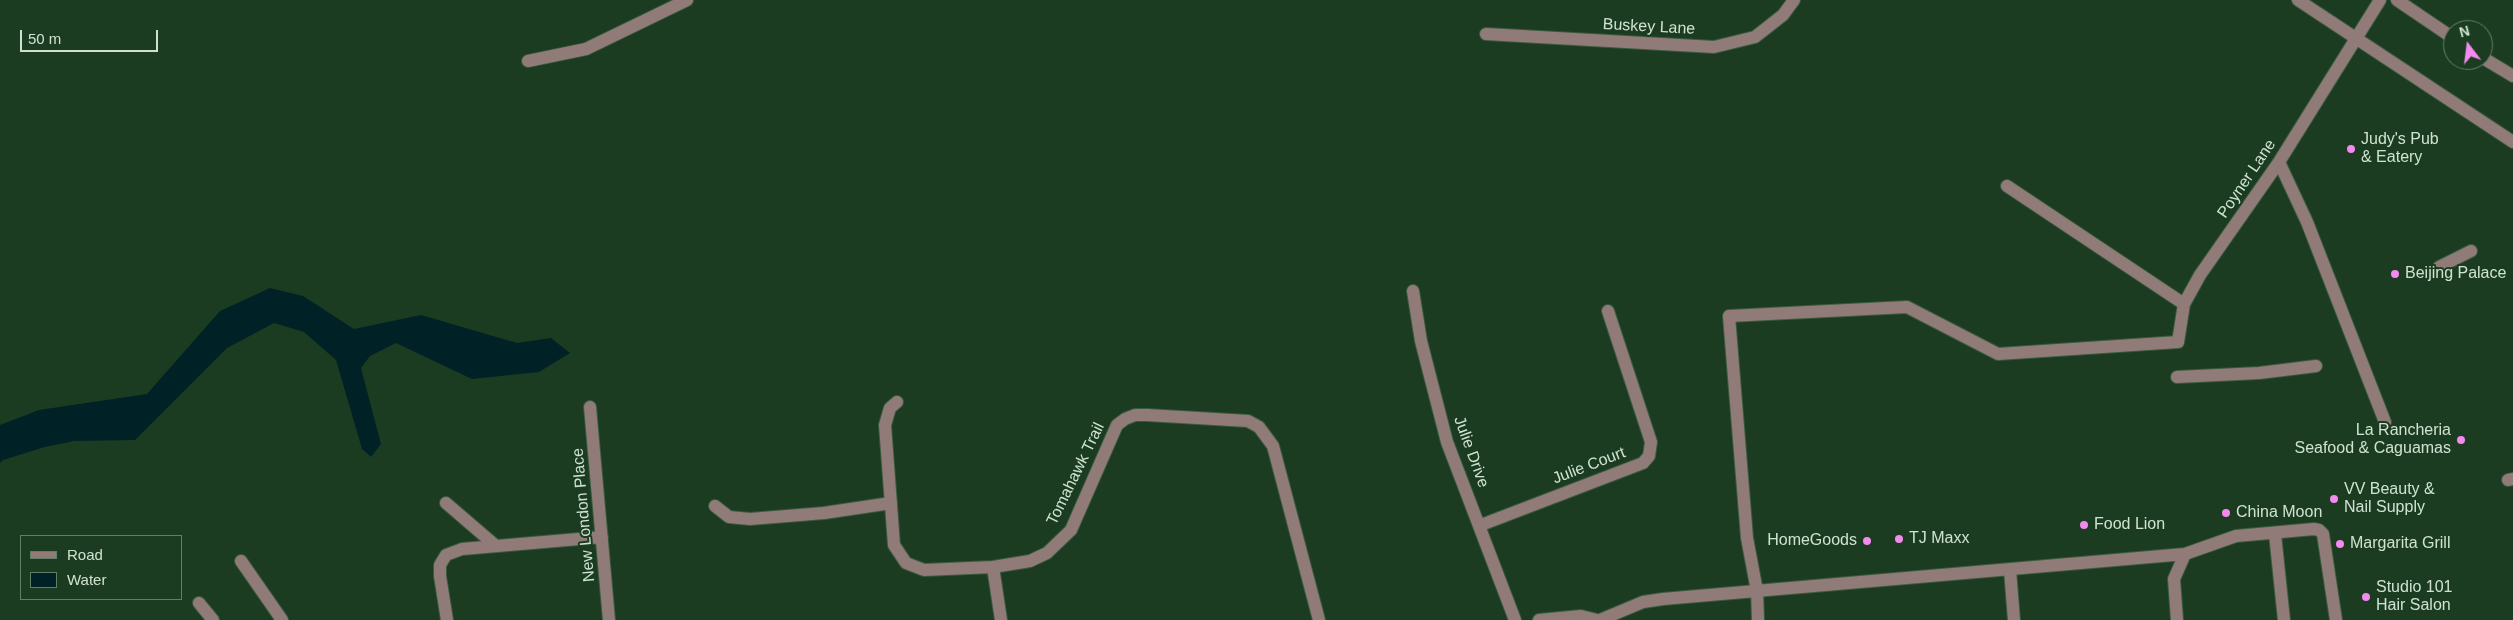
<!DOCTYPE html>
<html>
<head>
<meta charset="utf-8">
<style>
	body { margin:0 }
	#map { position:relative; width:2513px; height:620px; overflow:hidden; background:#1b3c21; font-family:Helvetica,sans-serif }
	canvas { display:block }
	.legend { position:absolute; left:20px; top:535px; width:162px; height:65px; box-sizing:border-box; background:#1b3c21; border:1px solid #637e67; margin:0; padding:6px 9px; list-style:none; font-size:15px; color:#cfe2d1 }
	.legend li { display:flex; align-items:center; gap:10px; height:25px }
	.legend b { width:25px; border:1px solid #637e67 }
	.north { position:absolute; left:2443px; top:20px; width:50px; height:50px; box-sizing:border-box; background:#1b3c21; border:1px solid #637e67; border-radius:50%; rotate:345deg; font-size:14px; font-weight:700; line-height:20px; text-align:center; color:#cfe2d1 }
	.north::after { content:''; display:block; margin:auto; width:18px; height:22px; background:#f489f0; clip-path:polygon(50% 0,100% 100%,50% 72%,0 100%) }
	.scale { position:absolute; left:20px; top:30px; width:138px; height:22px; box-sizing:border-box; border:2px solid #cfe2d1; border-top:0; padding-left:6px; font-size:15px; line-height:18px; white-space:nowrap; color:#cfe2d1; -webkit-text-stroke:4px #1b3c21; paint-order:stroke }
</style>
</head>
<body>
<div id="map">
<canvas width="2513" height="620"></canvas>
<ul class="legend">
<li><b style="height:6px;background:#917b78"></b>Road</li>
<li><b style="height:14px;background:#002227"></b>Water</li>
</ul>
<div class="north">N</div>
<div class="scale">50 m</div>
</div>
<script>
const context = document.querySelector('canvas').getContext('2d');
context.lineJoin = 'round';
function paint(path, color) {
  context.fillStyle = color;
  context.fill(path, 'evenodd');
}
function toPath(rows) {
  const path = new Path2D();
  for (const r of rows) {
    path.moveTo(r[0], r[1]);
    for (let i = 2; i < r.length; i += 2) path.lineTo(r[i], r[i + 1]);
  }
  return path;
}
function strokePath(path, color, width, dash) {
  context.strokeStyle = color;
  context.lineWidth = width;
  context.lineCap = dash ? 'butt' : 'round';
  context.setLineDash(dash || []);
  context.stroke(path);
}
function drawText(font, color, halo, rows, align = 'center') {
  context.font = font + ' Helvetica,sans-serif';
  context.lineWidth = 4;
  context.setLineDash([]);
  context.textBaseline = 'middle';
  context.strokeStyle = halo;
  context.fillStyle = color;
  for (const [text, x, y, turn = 0] of rows) {
    context.save();
    context.translate(x, y);
    context.rotate((+turn || 0) * Math.PI / 180);
    context.textAlign = isNaN(turn) ? turn : align;
    if (halo) context.strokeText(text, 0, 0);
    context.fillText(text, 0, 0);
    context.restore();
  }
}
const water = toPath([
	[270,288,303,296,354,329,421,315,517,343,551,338,570,353,539,372,472,379,396,343,370,356,361,368,381,444,371,457,362,449,336,360,304,332,274,323,227,348,135,440,74,441,45,447,3,460,0,463,0,425,39,410,147,394,220,311]
]);
const minor = toPath([
	[2298,0,2513,142],
	[2397,0,2453,38],
	[1486,34,1714,47,1755,37,1783,15,1794,0],
	[2483,58,2513,76],
	[528,61,586,49,687,0],
	[2279,162,2307,222,2385,422],
	[2007,186,2184,304],
	[2439,267,2471,251],
	[1413,291,1421,341,1447,442,1515,620],
	[2177,377,2259,373,2316,366],
	[897,402,890,408,885,425,894,545,906,563,924,570,993,567,1030,561,1047,553,1071,530,1117,425,1125,419,1135,415,1147,415,1248,421,1259,427,1273,446,1319,620],
	[590,407,609,620],
	[2508,480,2513,479],
	[446,503,496,546],
	[715,506,729,517,750,519,824,513,891,503],
	[1481,525,1643,463,1649,456,1651,442,1608,311],
	[2275,534,2284,620],
	[241,561,282,620],
	[993,567,1001,620],
	[2010,570,2014,620],
	[199,603,213,620],
	[447,620,440,576,440,565,446,555,462,549,602,537],
	[1539,620,1581,616,1597,620],
	[1600,620,1643,602,1663,599,2185,554,2236,536,2314,529,2319,530,2323,534,2336,620],
	[1758,620,1757,591,1747,538,1729,316,1907,307,1998,354,2178,342,2184,304,2200,275,2279,162,2380,0],
	[2177,620,2174,579,2185,554]
]);
const markers = [
	[2351,149,5,"#f489f0"],
	[2395,274,5,"#f489f0"],
	[2461,440,5,"#f489f0"],
	[2334,499,5,"#f489f0"],
	[2226,513,5,"#f489f0"],
	[2084,525,5,"#f489f0"],
	[1899,539,5,"#f489f0"],
	[1867,541,5,"#f489f0"],
	[2340,544,5,"#f489f0"],
	[2366,597,5,"#f489f0"]
];
const streetNames = [
	["Buskey Lane",1649,27,3],
	["Poyner Lane",2247,179,-56],
	["Julie Drive",1471,452,70],
	["Julie Court",1589,466,-21],
	["Tomahawk Trail",1076,474,-64],
	["New London Place",584,515,-95]
];
const poiNames = [
	["Judy's Pub",2361,140],
	["& Eatery",2361,158],
	["Beijing Palace",2405,274],
	["La Rancheria",2451,431,"right"],
	["Seafood & Caguamas",2451,449,"right"],
	["VV Beauty &",2344,490],
	["Nail Supply",2344,508],
	["China Moon",2236,513],
	["Food Lion",2094,525],
	["TJ Maxx",1909,539],
	["HomeGoods",1857,541,"right"],
	["Margarita Grill",2350,544],
	["Studio 101",2376,588],
	["Hair Salon",2376,606]
];
paint(water, '#002227');
strokePath(minor, '#3b5a41', 14);
strokePath(minor, '#917b78', 12);
for (const [x, y, r, color] of markers) {
  const dot = new Path2D();
  dot.arc(x, y, r, 0, 2 * Math.PI);
  context.fillStyle = color;
  context.fill(dot);
  strokePath(dot, '#1b3c21', 2);
}
drawText('16px', '#cfe2d1', '#1b3c21', streetNames);
drawText('16px', '#cfe2d1', '#1b3c21', poiNames, 'left');
</script>
</body>
</html>
